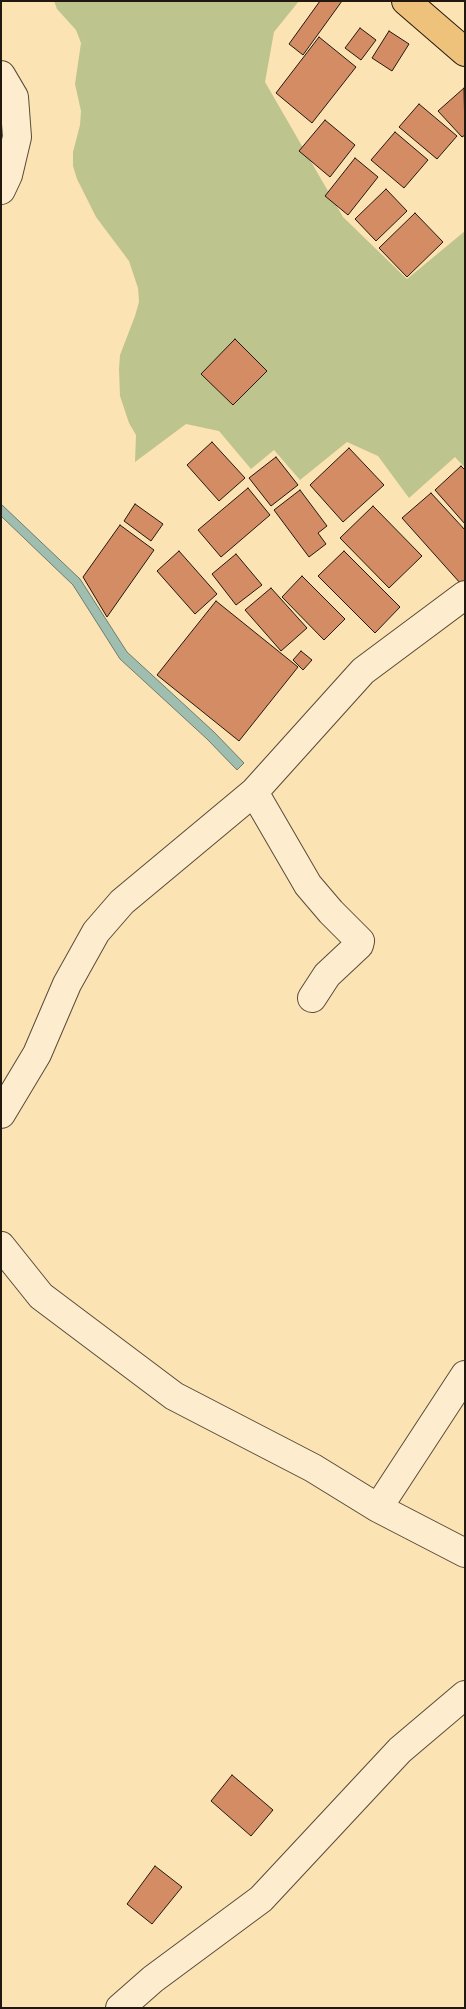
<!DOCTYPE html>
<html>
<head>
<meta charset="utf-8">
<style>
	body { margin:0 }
	#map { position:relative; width:466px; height:2009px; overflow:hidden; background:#fce3b3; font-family:"IM FELL English",serif }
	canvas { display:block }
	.frame { position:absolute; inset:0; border:2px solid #221810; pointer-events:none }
</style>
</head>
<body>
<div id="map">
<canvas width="466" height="2009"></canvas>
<div class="frame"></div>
</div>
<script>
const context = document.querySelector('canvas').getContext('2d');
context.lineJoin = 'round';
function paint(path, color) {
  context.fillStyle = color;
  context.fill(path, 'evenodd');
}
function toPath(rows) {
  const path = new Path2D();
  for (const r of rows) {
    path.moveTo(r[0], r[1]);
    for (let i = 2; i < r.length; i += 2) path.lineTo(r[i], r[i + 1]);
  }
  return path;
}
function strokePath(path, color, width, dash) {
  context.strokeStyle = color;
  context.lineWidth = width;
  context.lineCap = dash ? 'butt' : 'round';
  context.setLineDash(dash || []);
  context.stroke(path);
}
const green = toPath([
	[54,1,299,1,274,32,265,82,343,217,407,279,465,231,465,468,455,457,409,498,378,456,347,442,300,480,274,450,251,469,219,431,186,424,135,462,136,435,129,423,120,396,119,369,120,355,135,316,139,302,138,288,129,261,96,217,77,179,73,166,73,152,80,125,81,111,75,84,81,43,76,30,57,9]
]);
const water = toPath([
	[1,504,80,579,127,652,214,732,244,763,237,770,207,739,120,659,73,585,1,516,1,504]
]);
const building = toPath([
	[320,1,342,1,303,55,289,44,320,1],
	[360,28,376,40,361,60,345,48,360,28],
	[389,31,409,44,392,71,372,58,389,31],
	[319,37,356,67,312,123,276,93,319,37],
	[464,88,465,135,462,137,438,111,464,88],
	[419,104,457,136,437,159,399,127,419,104],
	[325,120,355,145,330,177,299,151,325,120],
	[395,132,428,160,404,188,371,160,395,132],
	[355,158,378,177,348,215,325,196,355,158],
	[386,189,407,211,376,241,355,219,386,189],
	[415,213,443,242,407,277,379,248,415,213],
	[235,339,267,371,233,405,201,374,235,339],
	[212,442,245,478,219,501,187,465,212,442],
	[349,448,384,485,343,522,310,485,349,448],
	[276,457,298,485,271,506,249,478,276,457],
	[461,466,465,470,465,524,435,490,461,466],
	[248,488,270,515,221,557,198,530,248,488],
	[300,490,327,526,318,533,326,544,309,557,274,510,300,490],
	[431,493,465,530,465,581,461,584,402,518,431,493],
	[135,504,163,524,151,541,124,521,135,504],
	[373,506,422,556,389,588,340,538,373,506],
	[120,525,154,550,107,617,83,577,120,525],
	[179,551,217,594,195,614,157,571,179,551],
	[344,551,400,607,375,633,318,576,344,551],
	[236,554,262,585,236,605,212,574,236,554],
	[302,576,345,619,324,640,282,597,302,576],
	[271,588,307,628,281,651,245,610,271,588],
	[216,601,298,667,239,741,157,675,216,601],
	[301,651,312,660,303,670,293,660,301,651],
	[232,1775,273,1810,251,1836,211,1801,232,1775],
	[155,1866,182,1887,152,1924,127,1904,155,1866]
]);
const minor = toPath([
	[1,75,14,97,17,137,8,175,1,190],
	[254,792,308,885,331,912,360,941,359,945,327,975,312,998],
	[1,1114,37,1054,67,984,96,932,122,902,254,792,363,671,465,595],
	[1,1246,41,1296,174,1396,313,1468,378,1508,465,1553],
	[378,1508,465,1375],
	[120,2008,153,1979,261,1899,400,1750,465,1695]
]);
const major = toPath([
	[406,1,465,52]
]);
paint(green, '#bec48d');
paint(water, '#9fbeaf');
strokePath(water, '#6d7c6f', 1);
paint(building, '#d48c65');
strokePath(building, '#221810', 1);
strokePath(minor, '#584b39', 30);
strokePath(major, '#221810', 30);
strokePath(minor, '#fdedce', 28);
strokePath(major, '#eec27a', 28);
</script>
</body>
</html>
